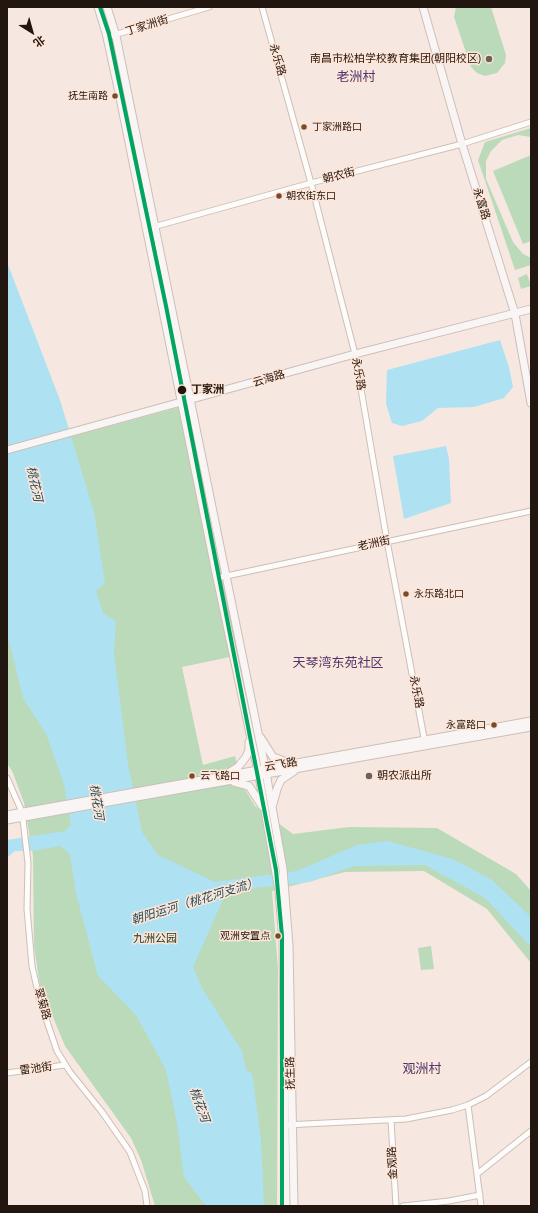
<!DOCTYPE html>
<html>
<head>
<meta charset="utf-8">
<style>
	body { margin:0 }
	#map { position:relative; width:538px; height:1213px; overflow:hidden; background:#f6e8e0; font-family:"Archivo Narrow","Noto Sans SC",sans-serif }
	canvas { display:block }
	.frame { position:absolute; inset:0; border:8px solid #221710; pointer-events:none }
	.north { position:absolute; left:12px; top:12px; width:40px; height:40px; -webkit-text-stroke:3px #ffe5d7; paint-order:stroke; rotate:143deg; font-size:11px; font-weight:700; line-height:16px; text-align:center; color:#221710 }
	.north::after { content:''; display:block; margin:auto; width:14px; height:18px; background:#221710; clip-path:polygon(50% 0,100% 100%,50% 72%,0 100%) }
</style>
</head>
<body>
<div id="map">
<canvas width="538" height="1213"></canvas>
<div class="frame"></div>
<div class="north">北</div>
</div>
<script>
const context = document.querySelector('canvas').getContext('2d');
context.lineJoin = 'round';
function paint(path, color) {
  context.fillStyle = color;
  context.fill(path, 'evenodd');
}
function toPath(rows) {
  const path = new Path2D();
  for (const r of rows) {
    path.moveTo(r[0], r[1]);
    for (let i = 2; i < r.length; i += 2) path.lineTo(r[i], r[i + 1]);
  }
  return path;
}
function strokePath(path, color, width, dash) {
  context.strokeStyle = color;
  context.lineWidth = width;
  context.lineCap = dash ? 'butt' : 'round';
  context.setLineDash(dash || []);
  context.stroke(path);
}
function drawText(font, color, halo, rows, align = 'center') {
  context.font = font + ' "Archivo Narrow","Noto Sans SC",sans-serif';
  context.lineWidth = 3;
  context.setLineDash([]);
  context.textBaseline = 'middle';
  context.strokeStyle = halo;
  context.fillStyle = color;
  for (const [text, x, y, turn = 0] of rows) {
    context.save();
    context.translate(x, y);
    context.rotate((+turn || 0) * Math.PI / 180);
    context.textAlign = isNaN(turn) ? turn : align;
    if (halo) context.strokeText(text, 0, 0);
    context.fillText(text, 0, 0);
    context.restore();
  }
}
const green = toPath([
	[456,7,491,7,506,55,505,63,497,73,485,76,477,73,471,67,454,17],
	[531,128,531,137,518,135,502,140,491,151,486,161,486,179,513,242,523,254,531,258,531,265,515,270,478,160,485,142],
	[531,155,531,241,523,244,493,171],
	[527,274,531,286,521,289,518,278],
	[180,407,230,657,182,667,203,765,235,756,243,786,255,806,293,834,349,827,437,828,516,874,531,891,531,963,487,909,424,871,345,872,272,891,278,969,277,1206,155,1206,141,1160,131,1138,65,1046,40,986,34,946,33,856,24,803,13,773,7,763,7,454],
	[431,946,434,969,421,970,418,948]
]);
const water = toPath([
	[7,262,60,400,94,512,105,583,96,591,103,613,116,621,114,654,128,764,142,832,158,855,215,882,297,871,357,845,387,841,453,859,492,880,531,917,531,947,485,898,425,865,354,866,310,882,254,888,225,895,193,967,202,988,242,1051,246,1070,252,1073,261,1140,264,1206,206,1206,184,1177,177,1123,166,1070,136,1015,98,976,76,893,70,854,60,846,32,851,15,851,7,858,7,840,65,831,71,825,64,784,46,734,23,698,7,632],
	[500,340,509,367,513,387,504,398,474,407,438,408,422,421,402,426,392,423,386,404,387,370],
	[446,446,449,459,451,503,404,519,393,456]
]);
const street = toPath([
	[262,7,311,183,355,354,387,541,425,743],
	[107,37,209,7],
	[146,229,311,183,462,144,531,122],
	[217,578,531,511],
	[7,778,22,812,24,828,28,863,27,909,32,966,40,1001,57,1051,70,1072,102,1112,130,1152,145,1191,147,1206],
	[7,1073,65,1065],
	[468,1105,481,1206],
	[391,1120,396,1206],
	[285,1125,406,1119,452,1110,468,1105,486,1096,531,1062],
	[477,1174,531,1131],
	[403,1206,449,1201,480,1195]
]);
const secondary = toPath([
	[98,7,106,33,118,88,217,578,259,776,279,891,283,942,286,1206],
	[107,7,116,36,265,767,283,869,289,946,294,1206],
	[423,7,462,144,515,314,531,403],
	[7,450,355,354,531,309],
	[261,738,273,757,287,762],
	[230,772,238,767,246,757,249,750,249,742],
	[234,782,249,786,262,806],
	[273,804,277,789,281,780,294,771],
	[7,815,531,721],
	[7,820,531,727]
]);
const metro1 = toPath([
	[100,7,109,34,166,306,276,870,282,936,282,1206]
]);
const markers = [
	[489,59,4,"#6c6059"],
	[115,96,3.5,"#7a4b2a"],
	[304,127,3.5,"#7a4b2a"],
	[279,196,3.5,"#7a4b2a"],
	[182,390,5,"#221710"],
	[406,594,3.5,"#7a4b2a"],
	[494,725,3.5,"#7a4b2a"],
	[192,776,3.5,"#7a4b2a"],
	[369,776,4,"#6c6059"],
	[278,936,3.5,"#7a4b2a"]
];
const busNames = [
	["抚生南路",108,96,"right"],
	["丁家洲路口",312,127],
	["朝农街东口",286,196],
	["永乐路北口",414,594],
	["永富路口",486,725,"right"],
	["云飞路口",200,776],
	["观洲安置点",270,936,"right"]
];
const streetNames = [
	["丁家洲街",147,26,-17],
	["永乐路",277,60,74],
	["朝农街",339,176,-14],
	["永富路",481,204,73],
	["永乐路",358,374,80],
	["云海路",269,379,-16],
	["老洲街",374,544,-12],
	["永乐路",416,692,79],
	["云飞路",281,765,-10],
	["翠菊路",42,1004,74],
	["雷池街",36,1069,-8],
	["抚生路",291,1073,-91],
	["金观路",393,1163,-93]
];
const poiNames = [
	["南昌市松柏学校教育集团(朝阳校区)",481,59],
	["朝农派出所",377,776,"left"]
];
const stopNames = [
	["丁家洲",191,390]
];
const parkNames = [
	["九洲公园",155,939]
];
const waterNames = [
	["桃花河",34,484,78],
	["桃花河",96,802,81],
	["朝阳运河（桃花河支流）",195,902,-17],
	["桃花河",199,1105,70]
];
const quarterNames = [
	["老洲村",356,78],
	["天琴湾东苑社区",338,664],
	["观洲村",422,1070]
];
paint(green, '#badab9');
paint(water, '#aee2f3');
strokePath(street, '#ccbfb8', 7);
strokePath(secondary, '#ccbfb8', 9);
strokePath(street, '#fefcfa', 5);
strokePath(secondary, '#faf5f5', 7);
strokePath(metro1, '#00a560', 4);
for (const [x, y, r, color] of markers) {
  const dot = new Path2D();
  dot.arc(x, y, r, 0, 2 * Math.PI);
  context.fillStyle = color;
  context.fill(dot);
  strokePath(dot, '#ffe5d7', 1.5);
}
drawText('10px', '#221710', '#ffe5d7', busNames, 'left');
drawText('11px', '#221710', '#ffe5d7', streetNames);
drawText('11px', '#221710', '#ffe5d7', poiNames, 'right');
drawText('bold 11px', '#221710', '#ffe5d7', stopNames, 'left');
drawText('11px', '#14331d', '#ffe5d7', parkNames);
drawText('italic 12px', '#1d4c5a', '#ffe5d7', waterNames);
drawText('13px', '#463874', '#ffe5d7', quarterNames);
</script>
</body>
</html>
